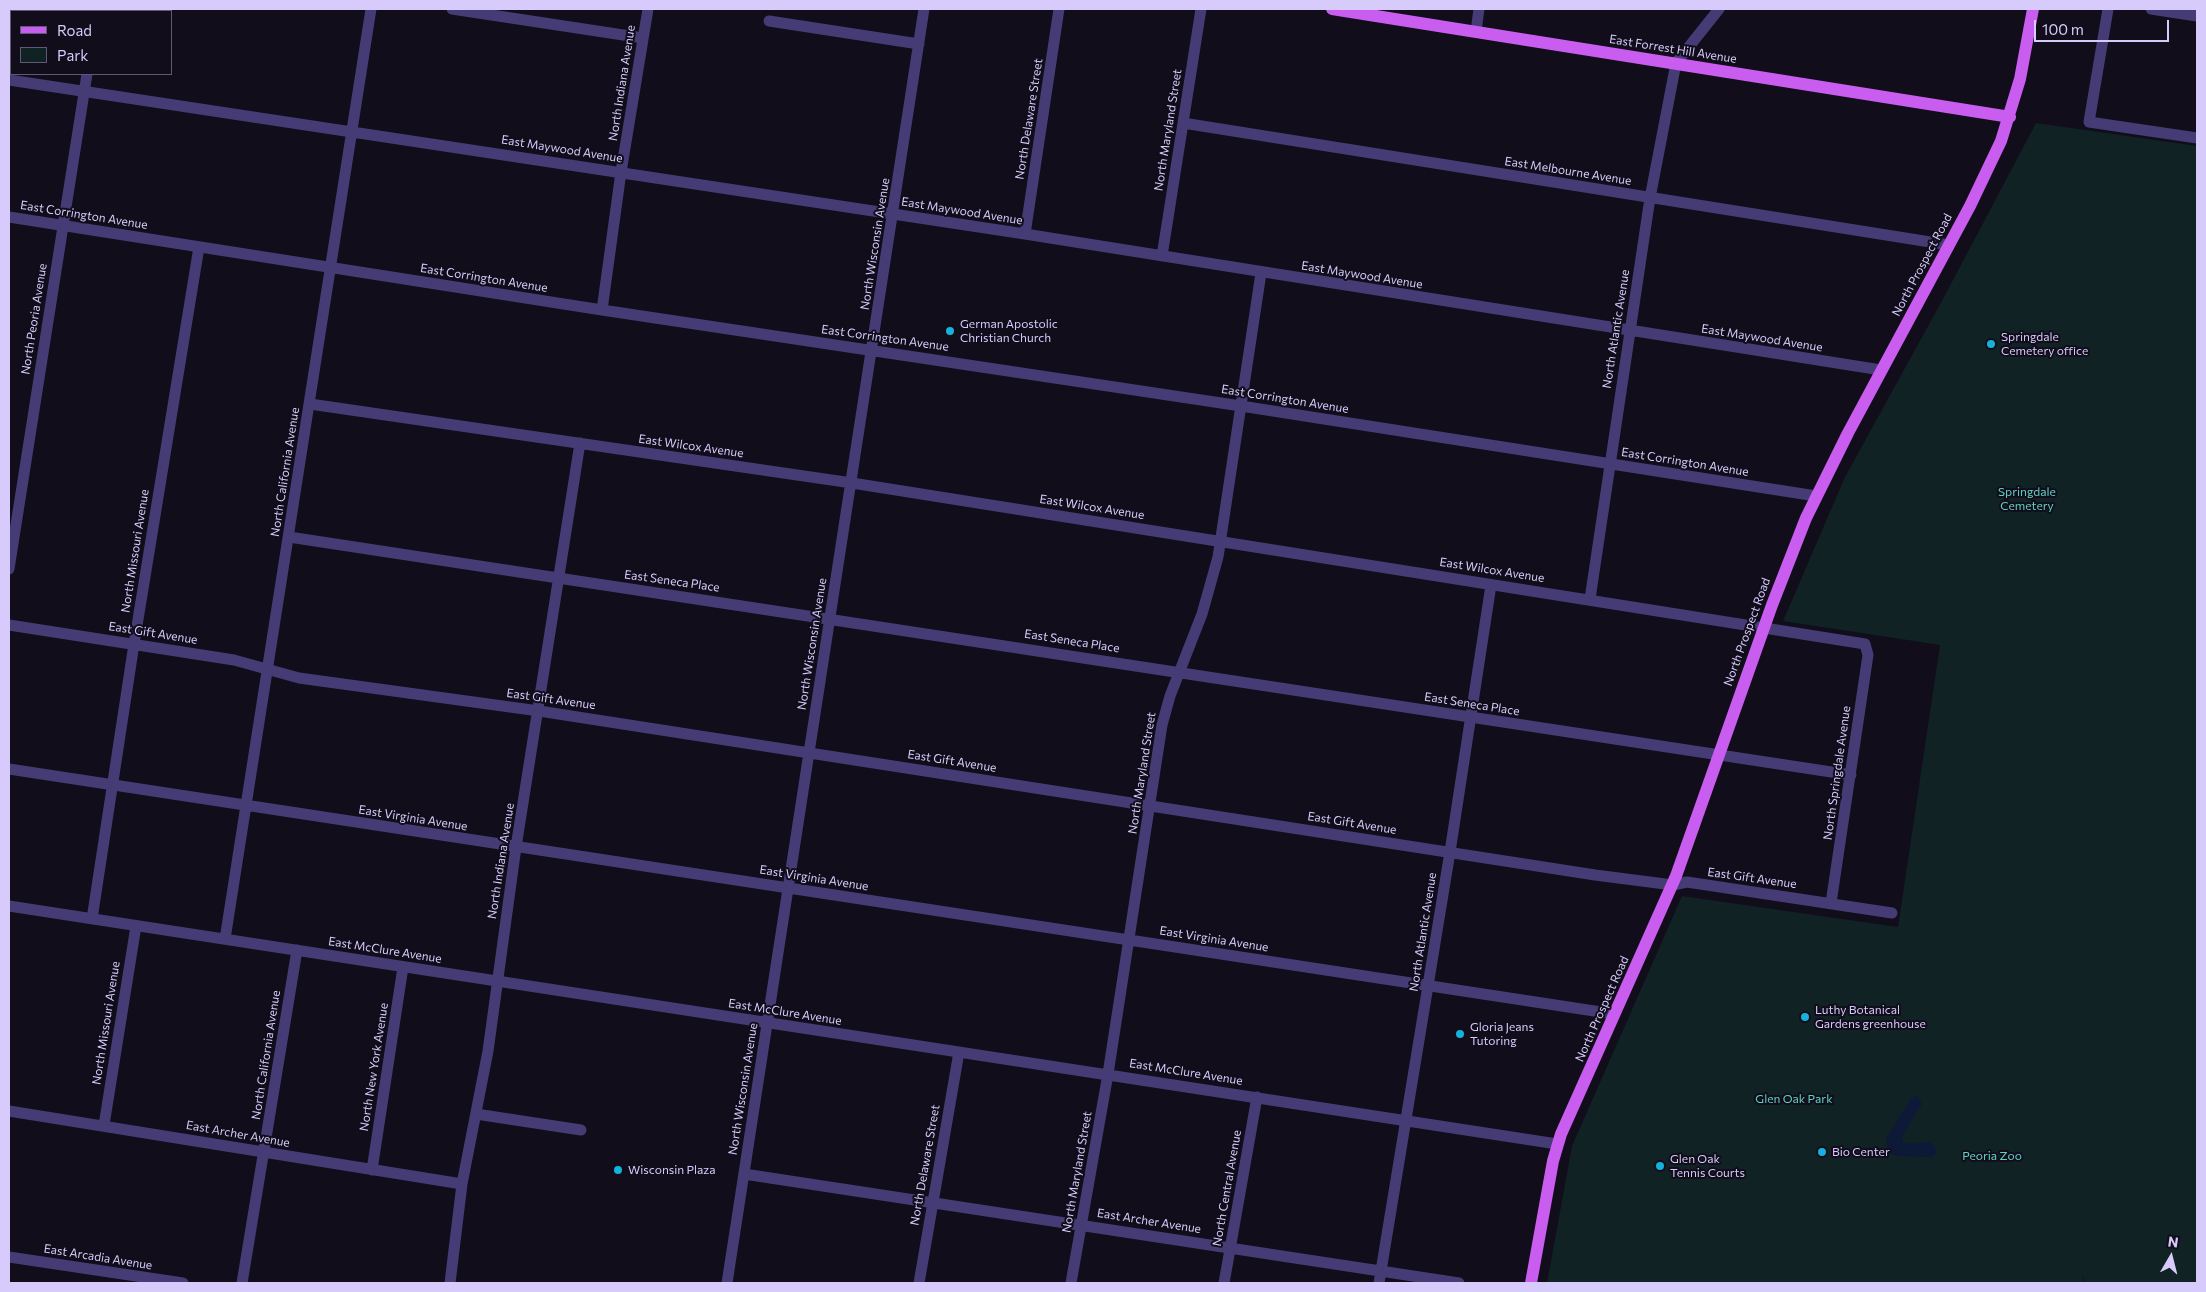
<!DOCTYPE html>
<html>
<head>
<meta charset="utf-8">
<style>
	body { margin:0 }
	#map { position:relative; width:2206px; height:1292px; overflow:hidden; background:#110d1b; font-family:Commissioner,sans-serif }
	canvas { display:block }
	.frame { position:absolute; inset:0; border:10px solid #d6cbfa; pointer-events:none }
	.legend { position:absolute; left:10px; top:10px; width:162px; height:65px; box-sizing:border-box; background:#110d1b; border:1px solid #605974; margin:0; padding:6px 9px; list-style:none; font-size:15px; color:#d6cbfa }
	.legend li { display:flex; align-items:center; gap:10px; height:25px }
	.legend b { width:25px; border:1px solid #605974 }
	.north { position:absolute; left:2146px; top:1232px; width:50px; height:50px; -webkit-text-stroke:4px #110d1b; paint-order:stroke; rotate:8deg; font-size:14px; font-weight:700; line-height:20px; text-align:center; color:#d6cbfa }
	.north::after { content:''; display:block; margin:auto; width:18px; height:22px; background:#d6cbfa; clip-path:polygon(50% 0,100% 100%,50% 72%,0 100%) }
	.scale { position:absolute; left:2034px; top:20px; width:135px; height:22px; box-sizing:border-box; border:2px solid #d6cbfa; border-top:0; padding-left:6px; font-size:15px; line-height:18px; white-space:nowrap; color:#d6cbfa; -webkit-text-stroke:4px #110d1b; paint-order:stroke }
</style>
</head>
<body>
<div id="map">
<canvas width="2206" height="1292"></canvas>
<div class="frame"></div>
<ul class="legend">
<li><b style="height:6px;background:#c95def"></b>Road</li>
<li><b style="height:14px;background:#102224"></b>Park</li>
</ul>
<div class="north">N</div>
<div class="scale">100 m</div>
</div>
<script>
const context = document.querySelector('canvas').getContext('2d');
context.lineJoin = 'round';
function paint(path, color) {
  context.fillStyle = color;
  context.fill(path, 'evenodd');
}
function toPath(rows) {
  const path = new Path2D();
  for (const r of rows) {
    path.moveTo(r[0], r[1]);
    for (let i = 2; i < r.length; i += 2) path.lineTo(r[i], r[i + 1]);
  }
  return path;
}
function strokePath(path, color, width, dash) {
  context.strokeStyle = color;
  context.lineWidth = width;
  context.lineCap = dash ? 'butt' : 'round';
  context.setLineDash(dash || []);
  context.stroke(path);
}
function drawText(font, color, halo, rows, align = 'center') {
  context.font = font + ' Commissioner,sans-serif';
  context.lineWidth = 4;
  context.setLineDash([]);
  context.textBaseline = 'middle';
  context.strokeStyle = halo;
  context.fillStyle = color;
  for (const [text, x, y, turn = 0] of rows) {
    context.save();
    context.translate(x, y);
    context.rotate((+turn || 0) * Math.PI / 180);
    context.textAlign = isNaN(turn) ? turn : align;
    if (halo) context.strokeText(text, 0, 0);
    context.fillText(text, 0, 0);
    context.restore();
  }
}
const green = toPath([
	[2036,123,2197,146,2197,1283,1547,1283,1572,1146,1682,896,1898,927,1940,645,1783,621,1845,477,1944,297]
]);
const water = toPath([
	[1917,1095,1922,1104,1902,1136,1903,1142,1906,1144,1929,1142,1935,1146,1937,1152,1932,1157,1895,1156,1888,1152,1886,1139,1911,1098]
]);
const stream = toPath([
	[2083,1278,2084,1283]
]);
const minor = toPath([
	[452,9,643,38],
	[2108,9,2089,122,2197,138],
	[2151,9,2197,16],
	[97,11,97,9],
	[769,21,919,44],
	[1476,31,1479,9],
	[9,80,1025,234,1881,370],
	[1183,123,1949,245],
	[9,217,602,310,1241,406,1816,496],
	[1025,234,1059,9],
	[1162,256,1201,9],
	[602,310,621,172,648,9],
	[310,404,852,483,1865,644,1868,655,1831,903],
	[289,537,1851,775],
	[9,569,87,74],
	[1590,599,1650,198,1676,63,1719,9],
	[9,625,234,660,299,678,539,711,1595,875,1673,885,1687,882,1892,913],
	[9,769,1614,1014],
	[9,906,1557,1144],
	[92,919,134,644,199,247],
	[225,939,371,9],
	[9,1111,462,1184],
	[476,1114,581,1130],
	[104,1125,136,926],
	[372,1170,403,967],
	[744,1174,1459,1283],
	[9,1257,183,1283],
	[242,1283,297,950],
	[450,1283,462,1184,488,1051,516,847,580,443],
	[727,1283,924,9],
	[919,1283,959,1052],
	[1071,1283,1108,1074,1162,725,1170,696,1202,614,1218,557,1261,273],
	[1224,1283,1257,1097],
	[1379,1283,1450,852,1491,585]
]);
const major = toPath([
	[1332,9,2010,117],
	[1531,1283,1553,1161,1561,1134,1676,876,1772,605,1806,518,1848,433,1970,206,2001,141,2020,79,2033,9]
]);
const markers = [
	[950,331,5,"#15b2dc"],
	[1991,344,5,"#15b2dc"],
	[1805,1017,5,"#15b2dc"],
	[1460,1034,5,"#15b2dc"],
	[1822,1152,5,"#15b2dc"],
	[1660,1166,5,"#15b2dc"],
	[618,1170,5,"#15b2dc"]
];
const streetNames = [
	["East Forrest Hill Avenue",1673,49,9],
	["North Indiana Avenue",622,83,-81],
	["North Delaware Street",1029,119,-81],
	["North Maryland Street",1168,130,-81],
	["East Maywood Avenue",562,149,9],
	["East Melbourne Avenue",1568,171,9],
	["East Maywood Avenue",962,211,9],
	["East Corrington Avenue",84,215,9],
	["North Wisconsin Avenue",875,244,-81],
	["North Prospect Road",1922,265,-62],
	["East Maywood Avenue",1362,275,9],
	["East Corrington Avenue",484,278,9],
	["North Peoria Avenue",34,319,-81],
	["North Atlantic Avenue",1616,329,-81],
	["East Corrington Avenue",885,338,8],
	["East Maywood Avenue",1762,338,9],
	["East Corrington Avenue",1285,399,9],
	["East Wilcox Avenue",691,446,8],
	["East Corrington Avenue",1685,462,9],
	["North California Avenue",285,472,-81],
	["East Wilcox Avenue",1092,507,9],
	["North Missouri Avenue",135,551,-81],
	["East Wilcox Avenue",1492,570,9],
	["East Seneca Place",672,581,8],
	["North Prospect Road",1747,632,-70],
	["East Gift Avenue",153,633,9],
	["East Seneca Place",1072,641,9],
	["North Wisconsin Avenue",812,644,-81],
	["East Gift Avenue",551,699,8],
	["East Seneca Place",1472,704,9],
	["East Gift Avenue",952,761,9],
	["North Maryland Street",1142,773,-81],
	["North Springdale Avenue",1837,773,-82],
	["East Virginia Avenue",413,818,9],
	["East Gift Avenue",1352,823,9],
	["North Indiana Avenue",501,861,-81],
	["East Virginia Avenue",814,878,9],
	["East Gift Avenue",1752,878,8],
	["North Atlantic Avenue",1423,932,-81],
	["East Virginia Avenue",1214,939,9],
	["East McClure Avenue",385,950,9],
	["North Prospect Road",1602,1009,-66],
	["East McClure Avenue",785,1012,9],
	["North Missouri Avenue",106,1023,-81],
	["North California Avenue",266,1055,-81],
	["North New York Avenue",374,1067,-81],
	["East McClure Avenue",1186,1072,9],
	["North Wisconsin Avenue",743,1089,-81],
	["East Archer Avenue",238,1134,10],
	["North Delaware Street",925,1165,-80],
	["North Maryland Street",1077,1172,-80],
	["North Central Avenue",1227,1188,-80],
	["East Archer Avenue",1149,1221,9],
	["East Arcadia Avenue",98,1257,9]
];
const poiNames = [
	["German Apostolic",960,324],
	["Christian Church",960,338],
	["Springdale",2001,337],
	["Cemetery office",2001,351],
	["Luthy Botanical",1815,1010],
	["Gardens greenhouse",1815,1024],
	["Gloria Jeans",1470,1027],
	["Tutoring",1470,1041],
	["Bio Center",1832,1152],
	["Glen Oak",1670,1159],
	["Tennis Courts",1670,1173],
	["Wisconsin Plaza",628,1170]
];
const parkNames = [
	["Springdale",2027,492],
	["Cemetery",2027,506],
	["Glen Oak Park",1794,1099],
	["Peoria Zoo",1992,1156]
];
paint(green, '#102224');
paint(water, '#0e1938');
strokePath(stream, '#0e1938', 2.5);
strokePath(minor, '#453c75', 11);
strokePath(major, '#c95def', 12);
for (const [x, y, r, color] of markers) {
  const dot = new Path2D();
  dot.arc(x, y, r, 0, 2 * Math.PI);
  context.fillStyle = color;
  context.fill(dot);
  strokePath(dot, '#110d1b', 2);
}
drawText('12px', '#d6cbfa', '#110d1b', streetNames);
drawText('12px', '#d6cbfa', '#110d1b', poiNames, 'left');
drawText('12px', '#60d1c2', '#110d1b', parkNames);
</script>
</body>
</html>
